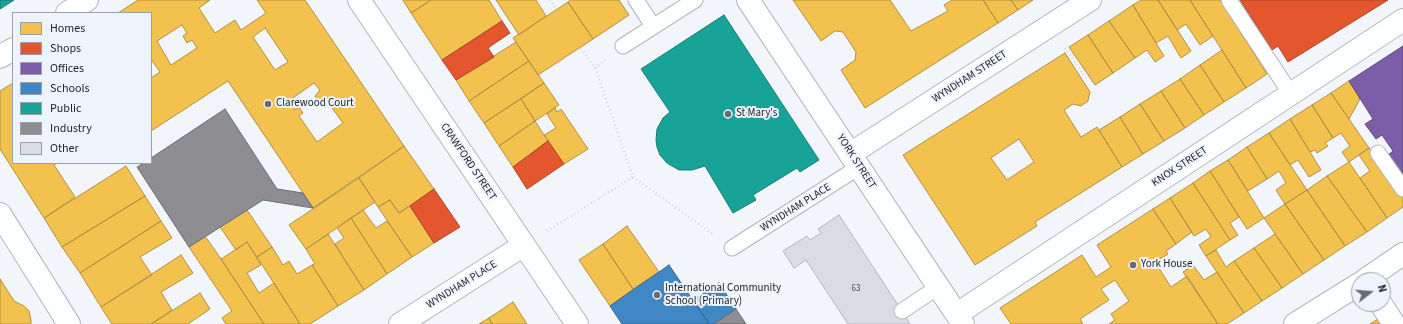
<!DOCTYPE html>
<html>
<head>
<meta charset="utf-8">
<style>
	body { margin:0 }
	#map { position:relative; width:1403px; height:324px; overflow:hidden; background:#f2f5fa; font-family:"Source Sans 3",sans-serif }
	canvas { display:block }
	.legend { position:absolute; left:12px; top:12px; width:140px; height:152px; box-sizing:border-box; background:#eef4fe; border:1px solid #9b9fa7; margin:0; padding:5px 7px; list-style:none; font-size:12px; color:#1e2024 }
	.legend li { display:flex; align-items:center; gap:8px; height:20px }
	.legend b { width:20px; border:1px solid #9b9fa7 }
	.north { position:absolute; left:1351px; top:272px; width:40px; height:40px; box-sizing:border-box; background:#eef4fe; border:1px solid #9b9fa7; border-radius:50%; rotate:73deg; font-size:11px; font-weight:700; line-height:16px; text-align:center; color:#1e2024 }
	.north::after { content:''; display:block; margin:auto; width:14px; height:18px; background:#686b6f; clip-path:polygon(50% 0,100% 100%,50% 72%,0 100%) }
</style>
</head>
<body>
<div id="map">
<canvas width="1403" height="324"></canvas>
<ul class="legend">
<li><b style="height:11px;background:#f2c14e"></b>Homes</li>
<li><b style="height:11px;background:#e4572e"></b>Shops</li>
<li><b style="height:11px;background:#7b5ea7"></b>Offices</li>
<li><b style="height:11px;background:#3f88c5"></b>Schools</li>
<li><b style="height:11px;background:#17a398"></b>Public</li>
<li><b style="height:11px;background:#8d8d92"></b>Industry</li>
<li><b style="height:11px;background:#dadce1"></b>Other</li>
</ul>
<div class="north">N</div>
</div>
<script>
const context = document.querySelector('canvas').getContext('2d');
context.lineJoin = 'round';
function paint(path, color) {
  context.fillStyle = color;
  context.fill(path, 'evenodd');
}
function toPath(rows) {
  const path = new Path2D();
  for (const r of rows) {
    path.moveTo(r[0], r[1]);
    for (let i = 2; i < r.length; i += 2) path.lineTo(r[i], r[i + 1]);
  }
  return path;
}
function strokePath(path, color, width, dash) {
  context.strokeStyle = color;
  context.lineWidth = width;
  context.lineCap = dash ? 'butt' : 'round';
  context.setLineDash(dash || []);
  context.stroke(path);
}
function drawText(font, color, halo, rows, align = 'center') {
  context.font = font + ' "Source Sans 3",sans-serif';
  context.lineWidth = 4;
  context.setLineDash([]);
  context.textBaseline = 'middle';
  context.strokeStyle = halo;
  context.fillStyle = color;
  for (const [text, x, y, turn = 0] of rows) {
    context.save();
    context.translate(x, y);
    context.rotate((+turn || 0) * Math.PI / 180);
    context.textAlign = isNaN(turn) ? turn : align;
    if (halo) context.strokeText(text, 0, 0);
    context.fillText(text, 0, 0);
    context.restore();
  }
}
const homes = toPath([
	[138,0,210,0,199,8,215,33,235,20,241,30,266,13,257,0,305,0,404,146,313,208,228,81,151,131,151,78,160,72,151,59,151,13,118,13,138,0],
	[182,25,187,33,183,36,187,43,192,40,197,48,171,65,157,41,182,25],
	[265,28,288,62,275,70,253,37,265,28],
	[314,83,320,90,315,96,319,102,326,100,343,123,317,142,299,116,303,113,299,107,295,110,290,100,314,83],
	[403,0,431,0,411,13,403,0],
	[431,0,489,0,502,21,442,60,411,13,431,0],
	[496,0,536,0,546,16,519,35,496,0],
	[570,0,619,0,629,15,593,39,568,2,570,0],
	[793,0,890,0,911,31,948,11,944,5,952,0,983,0,998,23,865,108,841,70,855,60,856,52,843,32,835,31,821,41,793,0],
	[983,0,1011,0,1018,10,998,23,983,0],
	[1011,0,1033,0,1018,10,1011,0],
	[1141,0,1158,0,1191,51,1181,58,1168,36,1156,43,1133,5,1141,0],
	[1158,0,1190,0,1213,36,1200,45,1186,24,1177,30,1158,0],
	[1190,0,1220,0,1267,74,1246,88,1190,0],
	[568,2,593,39,538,75,513,38,568,2],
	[1133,5,1164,56,1155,62,1147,50,1135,58,1109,21,1133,5],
	[1109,21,1135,58,1113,73,1088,35,1109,21],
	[1088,35,1113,73,1095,85,1069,47,1088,35],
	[516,42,529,61,469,101,456,80,516,42],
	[1222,50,1246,88,1224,102,1200,65,1222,50],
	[1065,53,1090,92,1088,101,1081,106,1073,104,1064,110,1081,137,1097,127,1122,167,1035,222,1037,226,975,265,903,155,1065,53],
	[1019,139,1034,162,1007,180,991,158,1019,139],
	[529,61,544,83,484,123,469,101,529,61],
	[1200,65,1224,102,1204,115,1180,79,1200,65],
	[1180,79,1204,115,1185,128,1161,91,1180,79],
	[1349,81,1360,99,1349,119,1331,93,1349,81],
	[13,83,13,163,57,163,54,165,75,197,44,218,0,149,0,91,13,83],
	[544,83,559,105,535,121,521,99,544,83],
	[1161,91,1185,128,1164,141,1140,104,1161,91],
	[1331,93,1369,148,1349,162,1342,152,1350,146,1341,133,1333,138,1312,105,1331,93],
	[521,99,535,121,499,146,484,123,521,99],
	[1140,104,1164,141,1143,154,1120,117,1140,104],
	[1312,105,1333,138,1325,143,1328,146,1317,153,1315,150,1310,152,1290,119,1312,105],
	[555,108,557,112,561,109,588,149,564,164,544,135,556,128,547,114,555,108],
	[1120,117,1143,154,1122,167,1099,130,1120,117],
	[1290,119,1321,170,1309,177,1298,160,1290,165,1269,133,1290,119],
	[535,121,548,141,513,167,499,146,535,121],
	[1269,133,1307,190,1285,204,1276,190,1286,183,1279,171,1267,179,1247,147,1269,133],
	[404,146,434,189,399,213,390,200,378,207,359,178,404,146],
	[1247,147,1267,179,1248,191,1228,160,1247,147],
	[1369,148,1403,198,1403,207,1387,218,1360,178,1370,171,1359,155,1369,148],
	[1228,160,1264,218,1247,229,1210,171,1228,160],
	[1349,162,1387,218,1367,232,1327,176,1349,162],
	[126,166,145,196,62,247,44,218,126,166],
	[1210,171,1239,217,1230,223,1238,235,1230,240,1193,183,1210,171],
	[1327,176,1367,232,1345,246,1307,190,1327,176],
	[359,178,375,202,306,249,289,225,359,178],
	[1193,183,1230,240,1206,256,1199,245,1211,237,1206,229,1194,236,1170,198,1193,183],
	[1307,190,1345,246,1324,260,1285,204,1307,190],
	[145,196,161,221,80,273,62,247,145,196],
	[1170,198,1192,232,1176,244,1153,209,1170,198],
	[390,200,399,213,410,206,434,243,412,257,378,207,390,200],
	[1285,204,1324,260,1303,274,1264,218,1285,204],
	[1153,209,1176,244,1166,251,1168,254,1155,262,1171,287,1187,276,1218,324,1109,324,1115,320,1111,314,1129,301,1115,280,1101,289,1109,300,1080,319,1083,324,1011,324,1000,308,1082,255,1096,277,1111,267,1097,245,1153,209],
	[247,210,272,247,257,257,247,242,236,250,220,227,247,210],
	[363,210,376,228,387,221,412,257,387,274,351,218,363,210],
	[351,218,387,274,364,290,335,244,344,238,337,228,351,218],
	[161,221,172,238,140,257,152,275,101,307,80,273,161,221],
	[627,226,659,272,633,289,603,244,627,226],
	[328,234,364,290,338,306,312,265,315,264,306,249,328,234],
	[1275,234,1303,274,1282,288,1254,248,1275,234],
	[205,236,221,259,264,324,226,324,222,318,232,311,189,247,205,236],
	[247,242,261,265,247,273,259,293,274,283,300,324,264,324,221,259,247,242],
	[603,244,633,289,610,306,579,260,603,244],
	[272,247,283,265,289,261,297,274,312,265,338,306,310,324,300,324,257,257,272,247],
	[1254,248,1282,288,1262,301,1234,261,1254,248],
	[1216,250,1226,267,1234,261,1262,301,1244,313,1206,256,1216,250],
	[181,255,193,273,161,292,172,310,151,324,112,324,101,307,181,255],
	[1193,265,1204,280,1217,272,1244,313,1227,324,1218,324,1183,272,1193,265],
	[0,279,14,301,24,306,29,311,31,320,31,324,0,324,0,279],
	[200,293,210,309,188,324,151,324,200,293],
	[513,302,527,324,492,324,489,318,513,302],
	[489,318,492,324,479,324,489,318],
	[1378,319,1381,324,1370,324,1378,319]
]);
const shops = toPath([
	[1240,0,1388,0,1288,62,1278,46,1272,50,1240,0],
	[502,21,510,33,488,48,494,57,456,80,442,60,502,21],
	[548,141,564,164,527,189,513,167,548,141],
	[434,189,460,227,434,243,410,206,434,189]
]);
const offices = toPath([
	[1403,46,1403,177,1388,155,1393,151,1382,135,1376,139,1365,124,1373,119,1349,81,1403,46]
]);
const schools = toPath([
	[669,265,709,324,622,324,610,306,669,265],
	[719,283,736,309,714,324,709,324,693,300,719,283]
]);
const public = toPath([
	[0,0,14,0,0,9,0,0],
	[724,15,819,160,800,172,797,168,753,195,756,200,733,213,705,166,692,170,679,170,667,163,660,155,657,147,656,140,657,129,663,118,670,112,641,69,724,15]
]);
const industry = toPath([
	[225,109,277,189,303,193,313,208,263,200,189,247,137,167,144,163,151,163,151,158,225,109],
	[736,309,746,324,714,324,736,309]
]);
const building = toPath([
	[839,215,902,311,910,324,848,324,806,260,794,268,783,251,807,236,810,240,821,233,818,229,839,215]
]);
const path = toPath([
	[550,0,556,9],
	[1065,48,1088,80],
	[595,68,605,60],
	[633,177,714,235],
	[547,231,633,177,595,68,580,47]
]);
const lane = toPath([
	[636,0,653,26],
	[1229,0,1291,94],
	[623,46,695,0],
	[1378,153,1403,189],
	[732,248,859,167],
	[902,311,938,287]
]);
const street = toPath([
	[359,0,577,324],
	[748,0,963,324],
	[850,154,1090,0],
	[0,214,69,324],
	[1365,280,1403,254],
	[1381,304,1394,324],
	[957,314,1403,20],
	[400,324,524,245],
	[1295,324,1359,284]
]);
const secondary = toPath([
	[67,13,87,0],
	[0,57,13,49]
]);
const markers = [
	[268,104,4,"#686b6f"],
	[728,114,4,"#686b6f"],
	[1133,265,4,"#686b6f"],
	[657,295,4,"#686b6f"]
];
const numberNames = [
	["63",856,289]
];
const streetNames = [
	["WYNDHAM STREET",970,77,-33],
	["CRAWFORD STREET",468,162,56],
	["YORK STREET",856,162,57],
	["KNOX STREET",1180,167,-33],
	["WYNDHAM PLACE",796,208,-32],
	["WYNDHAM PLACE",462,285,-32]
];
const poiNames = [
	["Clarewood Court",276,104],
	["St Mary's",736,114],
	["York House",1141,265],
	["International Community",665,289],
	["School (Primary)",665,302]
];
paint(homes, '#f2c14e');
strokePath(homes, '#b29141', 1);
paint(shops, '#e4572e');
strokePath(shops, '#a9462b', 1);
paint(offices, '#7b5ea7');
strokePath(offices, '#5f4b80', 1);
paint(schools, '#3f88c5');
strokePath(schools, '#356995', 1);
paint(public, '#17a398');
strokePath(public, '#197c75', 1);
paint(industry, '#8d8d92');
strokePath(industry, '#6c6c71', 1);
paint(building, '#dadce1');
strokePath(building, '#b4b7bb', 1);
strokePath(lane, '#b3b5b9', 17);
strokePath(street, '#b3b5b9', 24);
strokePath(secondary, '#b3b5b9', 24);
strokePath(path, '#d5d6d8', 2.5, [1, 3]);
strokePath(lane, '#fdfefe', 15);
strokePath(street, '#fdfefe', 22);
strokePath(secondary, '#fdfefe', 22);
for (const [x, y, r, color] of markers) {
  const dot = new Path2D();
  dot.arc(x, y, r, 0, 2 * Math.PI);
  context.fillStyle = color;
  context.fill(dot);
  strokePath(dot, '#eef4fe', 1.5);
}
drawText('9px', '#4d4f53', null, numberNames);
drawText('11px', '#1e2024', '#eef4fe', streetNames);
drawText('11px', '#1e2024', '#eef4fe', poiNames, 'left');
</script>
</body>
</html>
